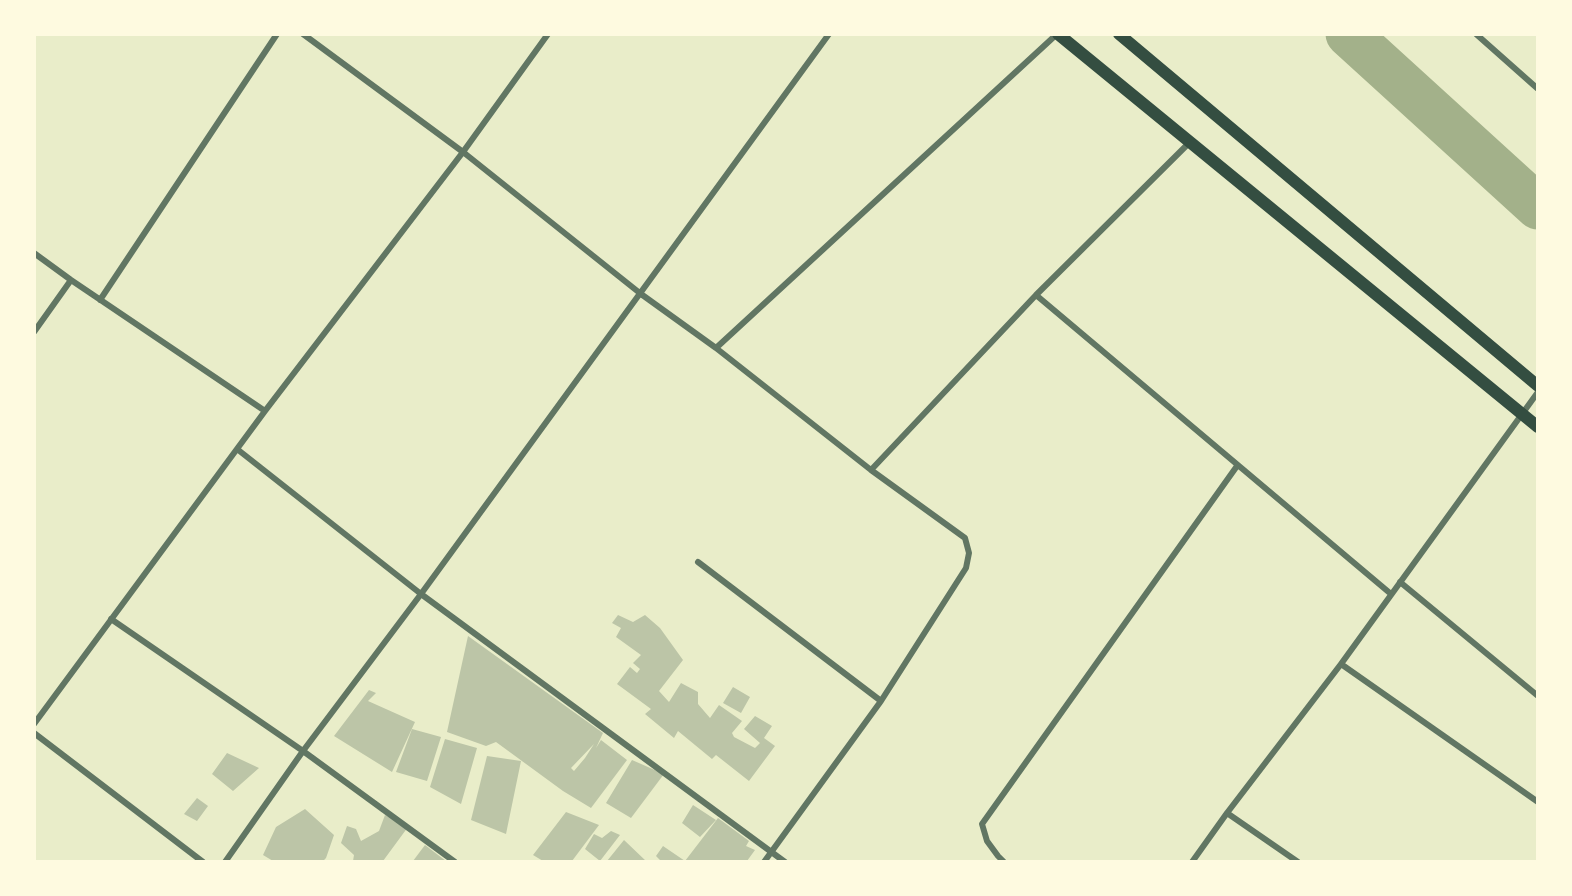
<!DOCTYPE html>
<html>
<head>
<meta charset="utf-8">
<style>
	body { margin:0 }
	#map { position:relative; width:1572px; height:896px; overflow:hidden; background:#e9edc9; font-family:"Open Sans",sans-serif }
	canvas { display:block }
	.frame { position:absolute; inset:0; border:36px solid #fefae0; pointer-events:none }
</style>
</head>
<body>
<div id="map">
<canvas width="1572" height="896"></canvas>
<div class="frame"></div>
</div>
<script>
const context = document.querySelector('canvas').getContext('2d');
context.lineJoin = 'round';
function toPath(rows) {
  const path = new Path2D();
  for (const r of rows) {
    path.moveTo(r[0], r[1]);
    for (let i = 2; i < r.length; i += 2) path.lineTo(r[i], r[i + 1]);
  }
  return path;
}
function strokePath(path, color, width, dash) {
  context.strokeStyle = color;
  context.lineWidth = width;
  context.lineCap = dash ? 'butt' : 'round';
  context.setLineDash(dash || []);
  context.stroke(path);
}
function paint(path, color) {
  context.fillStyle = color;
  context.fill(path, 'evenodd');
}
const river = toPath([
	[1348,34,1538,207]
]);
const building = toPath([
	[618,615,633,622,645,615,660,628,683,660,659,691,669,702,681,683,698,692,698,704,710,718,719,705,742,721,732,733,734,737,755,748,760,743,744,729,755,716,772,726,764,738,775,746,749,781,716,755,712,759,678,731,674,738,645,714,651,709,617,684,630,667,637,673,640,669,633,663,641,655,616,637,621,628,612,623],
	[468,636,603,733,596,748,601,740,627,760,591,808,563,791,496,742,486,746,447,732],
	[594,744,585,758,574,771,571,768],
	[733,687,750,697,741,713,723,703],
	[369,690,376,693,368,701,415,722,392,772,334,736],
	[412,729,441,737,427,781,396,772],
	[445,739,477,748,461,804,430,787],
	[227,753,259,768,233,791,212,774],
	[487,756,521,761,506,834,471,820],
	[632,760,664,774,631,818,606,803],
	[197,798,208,806,197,821,184,814],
	[693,805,716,820,700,837,682,823],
	[305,809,334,835,326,858,323,861,273,861,263,855,276,827],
	[566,812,599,825,572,861,543,861,533,855],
	[385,815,408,827,383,861,353,861,354,855,341,843,347,826,356,829,361,841,379,831],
	[718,818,749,841,746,846,755,850,747,861,661,861,656,856,663,846,685,861],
	[611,831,620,835,600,861,585,849,594,834,602,838],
	[624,840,646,861,607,861],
	[425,845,446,861,413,861]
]);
const minor = toPath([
	[303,34,463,152,641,294,716,348,871,470,965,538,969,553,966,568,881,701,764,862],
	[1476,34,1538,89],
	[34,253,71,280,265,411],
	[1036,295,1391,594],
	[100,300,277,34],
	[34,332,71,280],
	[716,348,1057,34],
	[237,449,421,594,785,862],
	[871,470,1036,295,1190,142],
	[698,562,881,701],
	[1400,582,1538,696],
	[111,619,303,751,455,862],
	[1341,664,1538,802],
	[34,724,265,411,463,152,548,34],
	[34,733,203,862],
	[1227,813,1298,862],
	[225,862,303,751,421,594,829,34],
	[1004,862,998,856,987,841,982,824,1237,466],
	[1192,862,1227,813,1341,664,1538,392]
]);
const secondary = toPath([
	[1058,34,1538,427],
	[1119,34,1538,386]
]);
strokePath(river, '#a3b18a', 45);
paint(building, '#bcc5a7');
strokePath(minor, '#617663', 6);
strokePath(secondary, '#344e41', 12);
</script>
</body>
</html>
